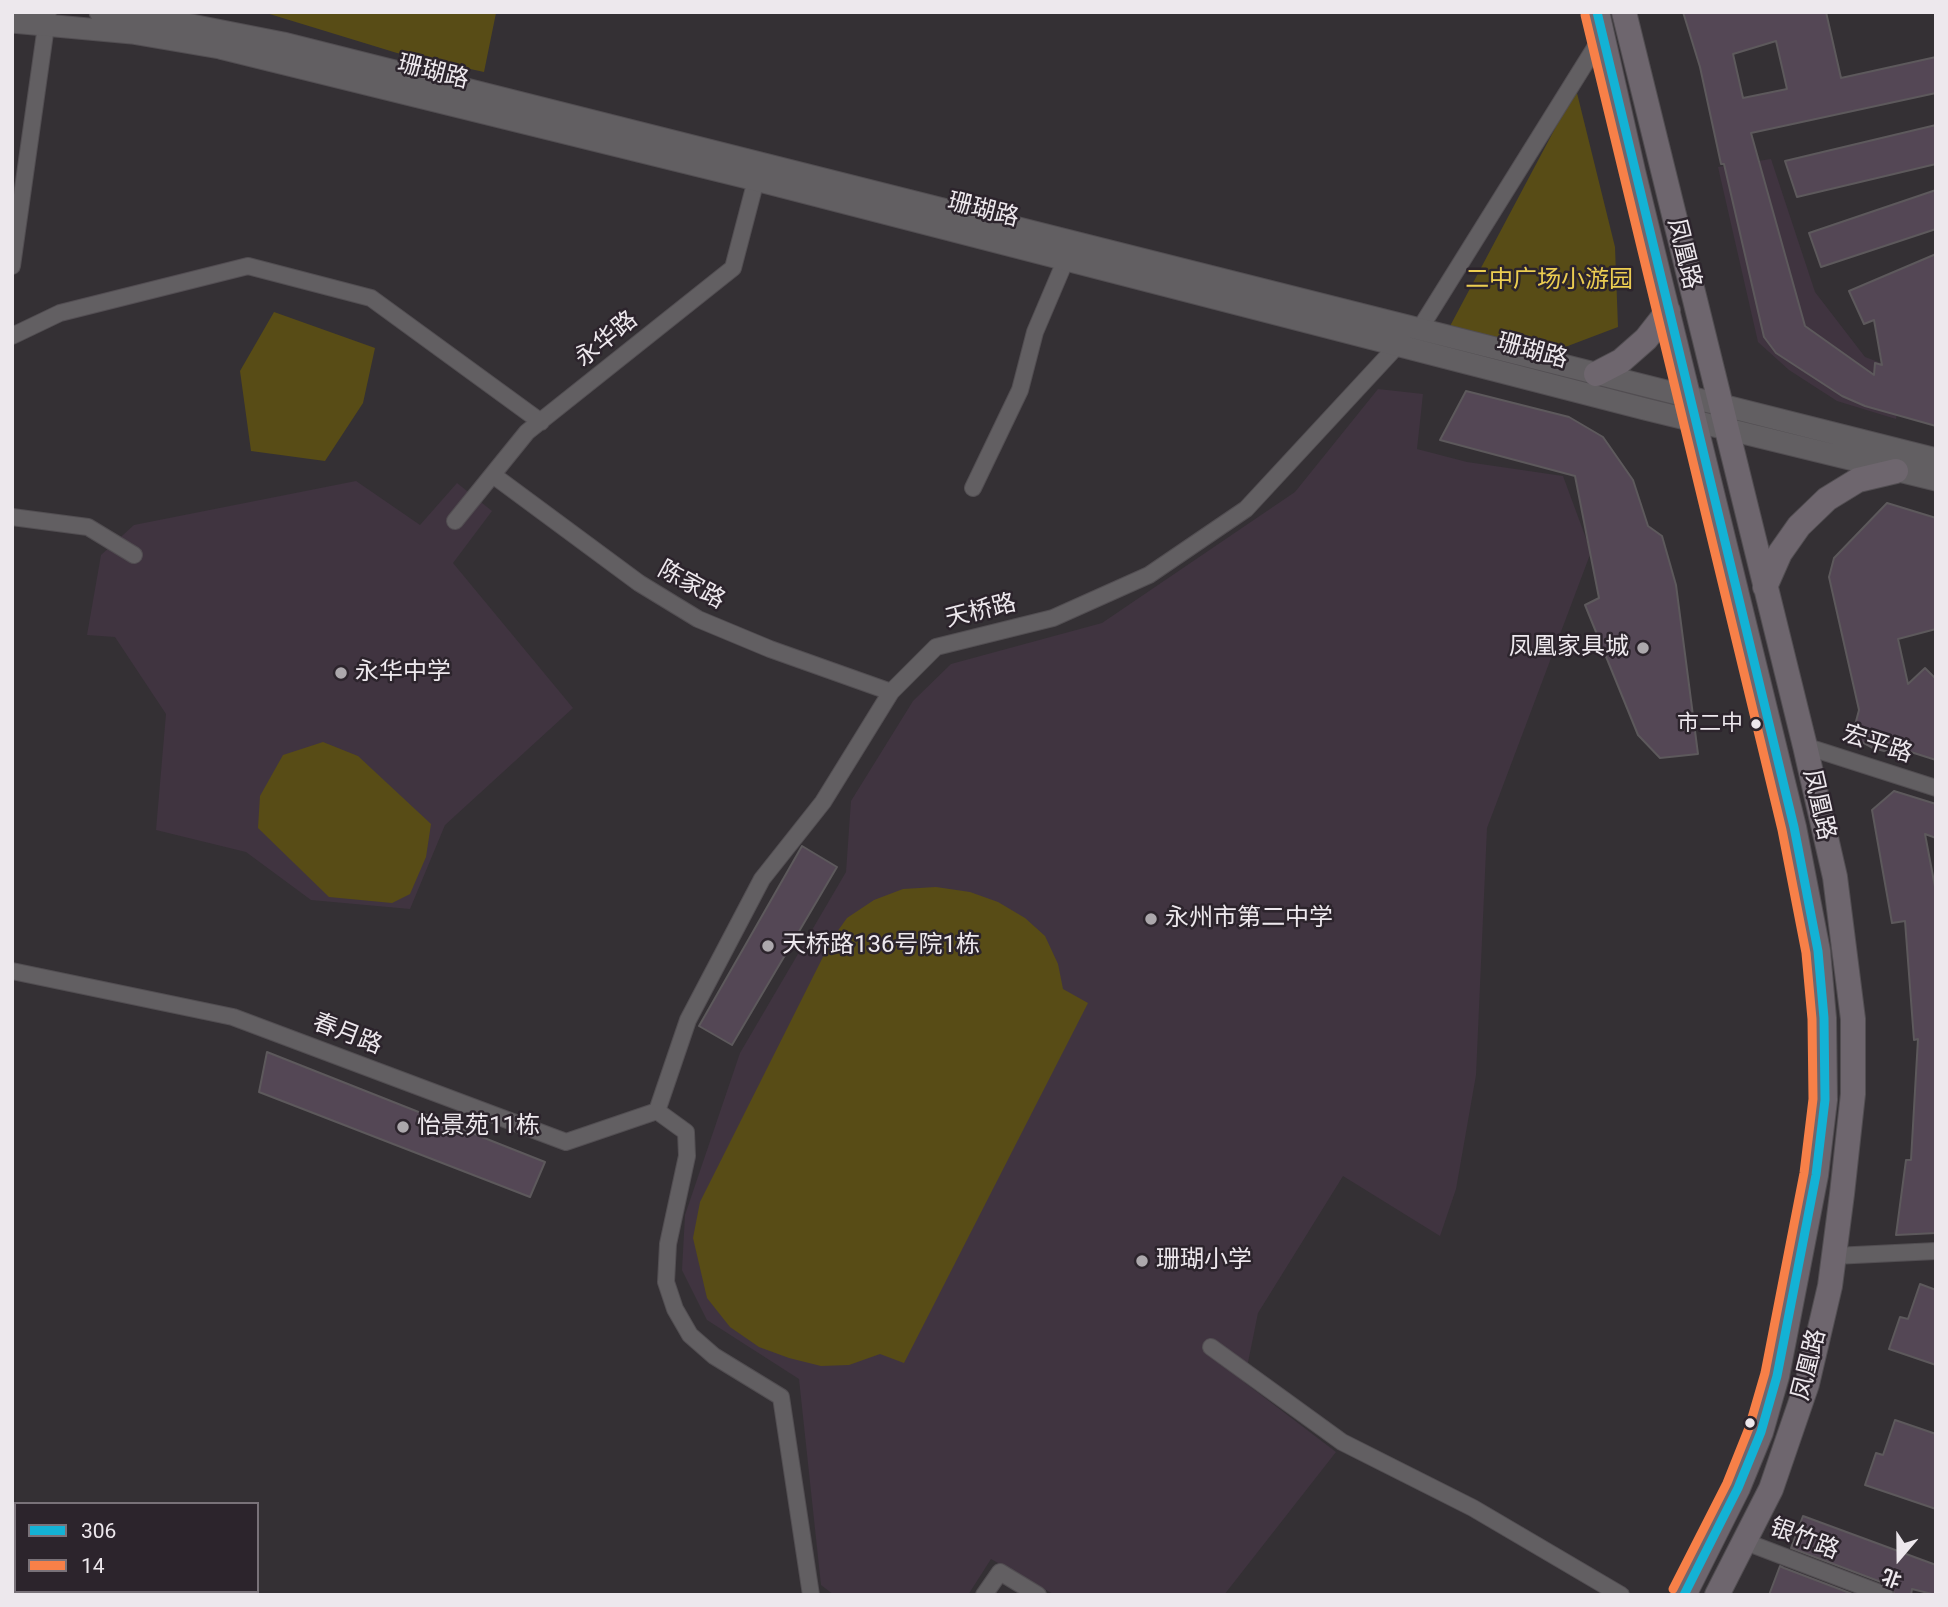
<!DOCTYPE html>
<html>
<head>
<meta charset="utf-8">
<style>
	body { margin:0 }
	#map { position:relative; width:1948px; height:1607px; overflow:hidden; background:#343034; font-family:Roboto,"Noto Sans SC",sans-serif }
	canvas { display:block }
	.frame { position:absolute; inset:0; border:14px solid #ede8ed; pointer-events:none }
	.legend { position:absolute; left:14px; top:1502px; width:245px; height:91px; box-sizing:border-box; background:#2c242c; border:2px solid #797279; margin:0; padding:9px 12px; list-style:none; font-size:21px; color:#ede8ed }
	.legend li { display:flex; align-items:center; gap:14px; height:35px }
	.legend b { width:35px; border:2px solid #797279 }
	.north { position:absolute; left:1864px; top:1523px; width:70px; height:70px; -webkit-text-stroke:5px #2c242c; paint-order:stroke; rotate:200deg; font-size:19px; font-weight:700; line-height:28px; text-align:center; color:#ede8ed }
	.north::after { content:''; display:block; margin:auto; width:24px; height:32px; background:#ede8ed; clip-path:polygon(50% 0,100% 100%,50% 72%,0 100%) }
</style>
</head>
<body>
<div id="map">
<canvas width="1948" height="1607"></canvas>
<div class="frame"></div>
<ul class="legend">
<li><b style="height:9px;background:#13b2d5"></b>306</li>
<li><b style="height:9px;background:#f78048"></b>14</li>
</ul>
<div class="north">北</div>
</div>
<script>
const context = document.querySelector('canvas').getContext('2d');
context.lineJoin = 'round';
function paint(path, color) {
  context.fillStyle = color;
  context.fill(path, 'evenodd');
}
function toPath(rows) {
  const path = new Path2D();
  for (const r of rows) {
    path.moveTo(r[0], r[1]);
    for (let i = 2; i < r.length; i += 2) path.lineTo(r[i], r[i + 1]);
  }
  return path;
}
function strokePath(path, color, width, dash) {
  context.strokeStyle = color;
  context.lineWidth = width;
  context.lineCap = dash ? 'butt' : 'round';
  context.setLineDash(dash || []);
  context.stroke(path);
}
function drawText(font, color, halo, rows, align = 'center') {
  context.font = font + ' Roboto,"Noto Sans SC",sans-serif';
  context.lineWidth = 5;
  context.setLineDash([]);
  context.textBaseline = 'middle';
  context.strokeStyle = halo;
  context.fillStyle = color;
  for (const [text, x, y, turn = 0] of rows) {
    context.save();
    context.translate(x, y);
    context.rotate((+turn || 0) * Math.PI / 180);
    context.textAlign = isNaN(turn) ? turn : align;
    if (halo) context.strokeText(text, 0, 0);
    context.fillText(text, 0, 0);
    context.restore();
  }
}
const built = toPath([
	[1771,159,1815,292,1865,357,1905,372,1896,419,1837,401,1789,370,1758,342,1718,167],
	[1378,389,1423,394,1417,449,1467,462,1563,476,1591,552,1487,828,1476,1075,1456,1189,1440,1236,1343,1176,1258,1313,1244,1382,1336,1452,1224,1595,1055,1595,991,1559,968,1595,834,1595,821,1585,799,1379,707,1320,682,1270,685,1215,740,1053,846,872,851,801,913,701,951,664,1102,623,1295,492],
	[356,481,420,525,457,483,492,511,453,563,573,708,445,825,410,909,311,900,246,852,156,830,166,714,115,637,87,635,101,555,134,525]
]);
const green = toPath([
	[263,12,479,12,496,13,484,72,397,53],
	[1576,89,1615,247,1618,327,1552,352,1449,328],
	[274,312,375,348,363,403,325,461,251,451,240,371],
	[323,742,358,756,431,824,426,857,410,894,392,903,329,897,258,828,260,796,283,755],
	[936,887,970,892,998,902,1025,918,1045,936,1058,964,1063,989,1088,1003,904,1363,880,1354,849,1365,821,1366,789,1358,759,1347,730,1327,707,1298,693,1238,700,1202,832,939,847,918,874,900,903,889]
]);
const building = toPath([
	[1683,12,1826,12,1841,78,1936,57,1936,93,1751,133,1805,326,1874,375,1875,363,1882,365,1874,320,1864,324,1849,291,1936,254,1936,426,1865,406,1842,396,1776,353,1764,337,1724,164,1721,164,1700,67,1683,12],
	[1776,41,1787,89,1743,98,1733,54,1776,41],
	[1936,125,1936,164,1797,197,1785,161,1936,125],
	[1936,190,1936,229,1821,267,1809,233,1936,190],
	[1466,391,1569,417,1603,437,1633,480,1648,526,1662,536,1676,585,1698,754,1660,758,1638,735,1585,605,1599,598,1575,476,1440,440,1466,391],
	[1887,503,1936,518,1936,629,1898,639,1908,684,1925,668,1936,679,1936,760,1895,747,1884,751,1873,748,1860,741,1854,729,1859,710,1829,577,1834,558,1887,503],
	[1894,791,1936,804,1936,838,1925,834,1936,892,1936,1233,1896,1235,1906,1160,1911,1160,1918,1039,1914,1040,1905,921,1892,923,1872,810,1894,791],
	[802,846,837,867,732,1045,699,1026,802,846],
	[267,1052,545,1162,530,1197,259,1092,267,1052],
	[1920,1284,1936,1290,1936,1365,1889,1349,1900,1317,1908,1319,1920,1284],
	[1895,1420,1936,1434,1936,1509,1865,1485,1876,1453,1883,1455,1895,1420],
	[1803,1516,1936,1565,1936,1595,1912,1589,1911,1595,1895,1595,1889,1585,1791,1548,1803,1516],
	[1780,1566,1784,1568,1855,1595,1769,1595,1780,1566]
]);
const minor = toPath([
	[12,266,48,12],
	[1419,330,1601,38],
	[12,336,60,313,248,266,371,298,541,422],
	[493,475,639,583,698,619,770,649,891,692],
	[973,488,1020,390,1035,332,1066,259],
	[12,517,88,527,134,555],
	[455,521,527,432,733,268,756,180],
	[1805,746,1936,788],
	[12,971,233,1017,566,1142,657,1111],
	[657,1111,688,1020,762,879,823,802,891,692,936,647,1053,618,1149,575,1246,509,1398,345],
	[657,1111,686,1132,687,1156,668,1244,666,1282,675,1309,690,1335,714,1356,781,1397,811,1595],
	[1834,1256,1936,1251],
	[1211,1347,1342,1442,1473,1508,1621,1595],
	[1746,1542,1885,1595],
	[984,1595,1000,1572,1038,1595]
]);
const secondary = toPath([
	[100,12,156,18,283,43,1936,459],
	[12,22,132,33,220,48,756,180,1645,409,1936,480]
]);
const primary = toPath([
	[1597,12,1633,171,1794,827,1818,951,1824,1018,1825,1100,1816,1175,1777,1376,1761,1432,1738,1488,1684,1595],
	[1624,12,1805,746,1835,877,1853,1019,1853,1094,1842,1194,1830,1286,1807,1384,1771,1489,1717,1595],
	[1596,374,1621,361,1646,339,1668,311],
	[1765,587,1780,553,1799,526,1827,499,1858,480,1896,471]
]);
const bus1 = toPath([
	[1597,12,1794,827,1818,951,1824,1018,1825,1100,1816,1175,1777,1376,1761,1432,1738,1488,1684,1595]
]);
const bus2 = toPath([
	[1585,15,1782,830,1806,953,1812,1019,1813,1099,1804,1173,1765,1373,1749,1428,1727,1483,1673,1589]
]);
const markers = [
	[1643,648,7,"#aca8ac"],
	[341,673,7,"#aca8ac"],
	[1756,724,6,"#ede8ed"],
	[1151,919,7,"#aca8ac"],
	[768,946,7,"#aca8ac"],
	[403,1127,7,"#aca8ac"],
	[1142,1261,7,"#aca8ac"],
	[1750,1423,6,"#ede8ed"]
];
const busNames = [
	["市二中",1743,724]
];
const streetNames = [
	["珊瑚路",433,73,14],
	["珊瑚路",983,211,14],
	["凤凰路",1683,254,76],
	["永华路",607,340,-39],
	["珊瑚路",1532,352,15],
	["陈家路",691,586,29],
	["天桥路",981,612,-14],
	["宏平路",1877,745,18],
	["凤凰路",1818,805,77],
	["春月路",347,1035,21],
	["凤凰路",1810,1365,-76],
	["银竹路",1804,1540,21]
];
const parkNames = [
	["二中广场小游园",1549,281]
];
const poiNames = [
	["凤凰家具城",1629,648,"right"],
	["永华中学",355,673],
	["永州市第二中学",1165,919],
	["天桥路136号院1栋",782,946],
	["怡景苑11栋",417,1127],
	["珊瑚小学",1156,1261]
];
paint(built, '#403440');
paint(green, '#584c16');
paint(building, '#544755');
strokePath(building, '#5d595c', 2);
strokePath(minor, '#524e52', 18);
strokePath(secondary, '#524e52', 23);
strokePath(primary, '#524e52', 26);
strokePath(minor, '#625f62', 16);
strokePath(secondary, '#625f62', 21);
strokePath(primary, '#6e666e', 24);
strokePath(bus1, '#13b2d5', 9);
strokePath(bus2, '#f78048', 9);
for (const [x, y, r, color] of markers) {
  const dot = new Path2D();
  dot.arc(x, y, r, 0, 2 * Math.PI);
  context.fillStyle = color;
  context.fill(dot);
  strokePath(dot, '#2c242c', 2.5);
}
drawText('22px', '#ede8ed', '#2c242c', busNames, 'right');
drawText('24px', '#ede8ed', '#2c242c', streetNames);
drawText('24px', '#eccd51', '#2c242c', parkNames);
drawText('24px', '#ede8ed', '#2c242c', poiNames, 'left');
</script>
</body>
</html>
